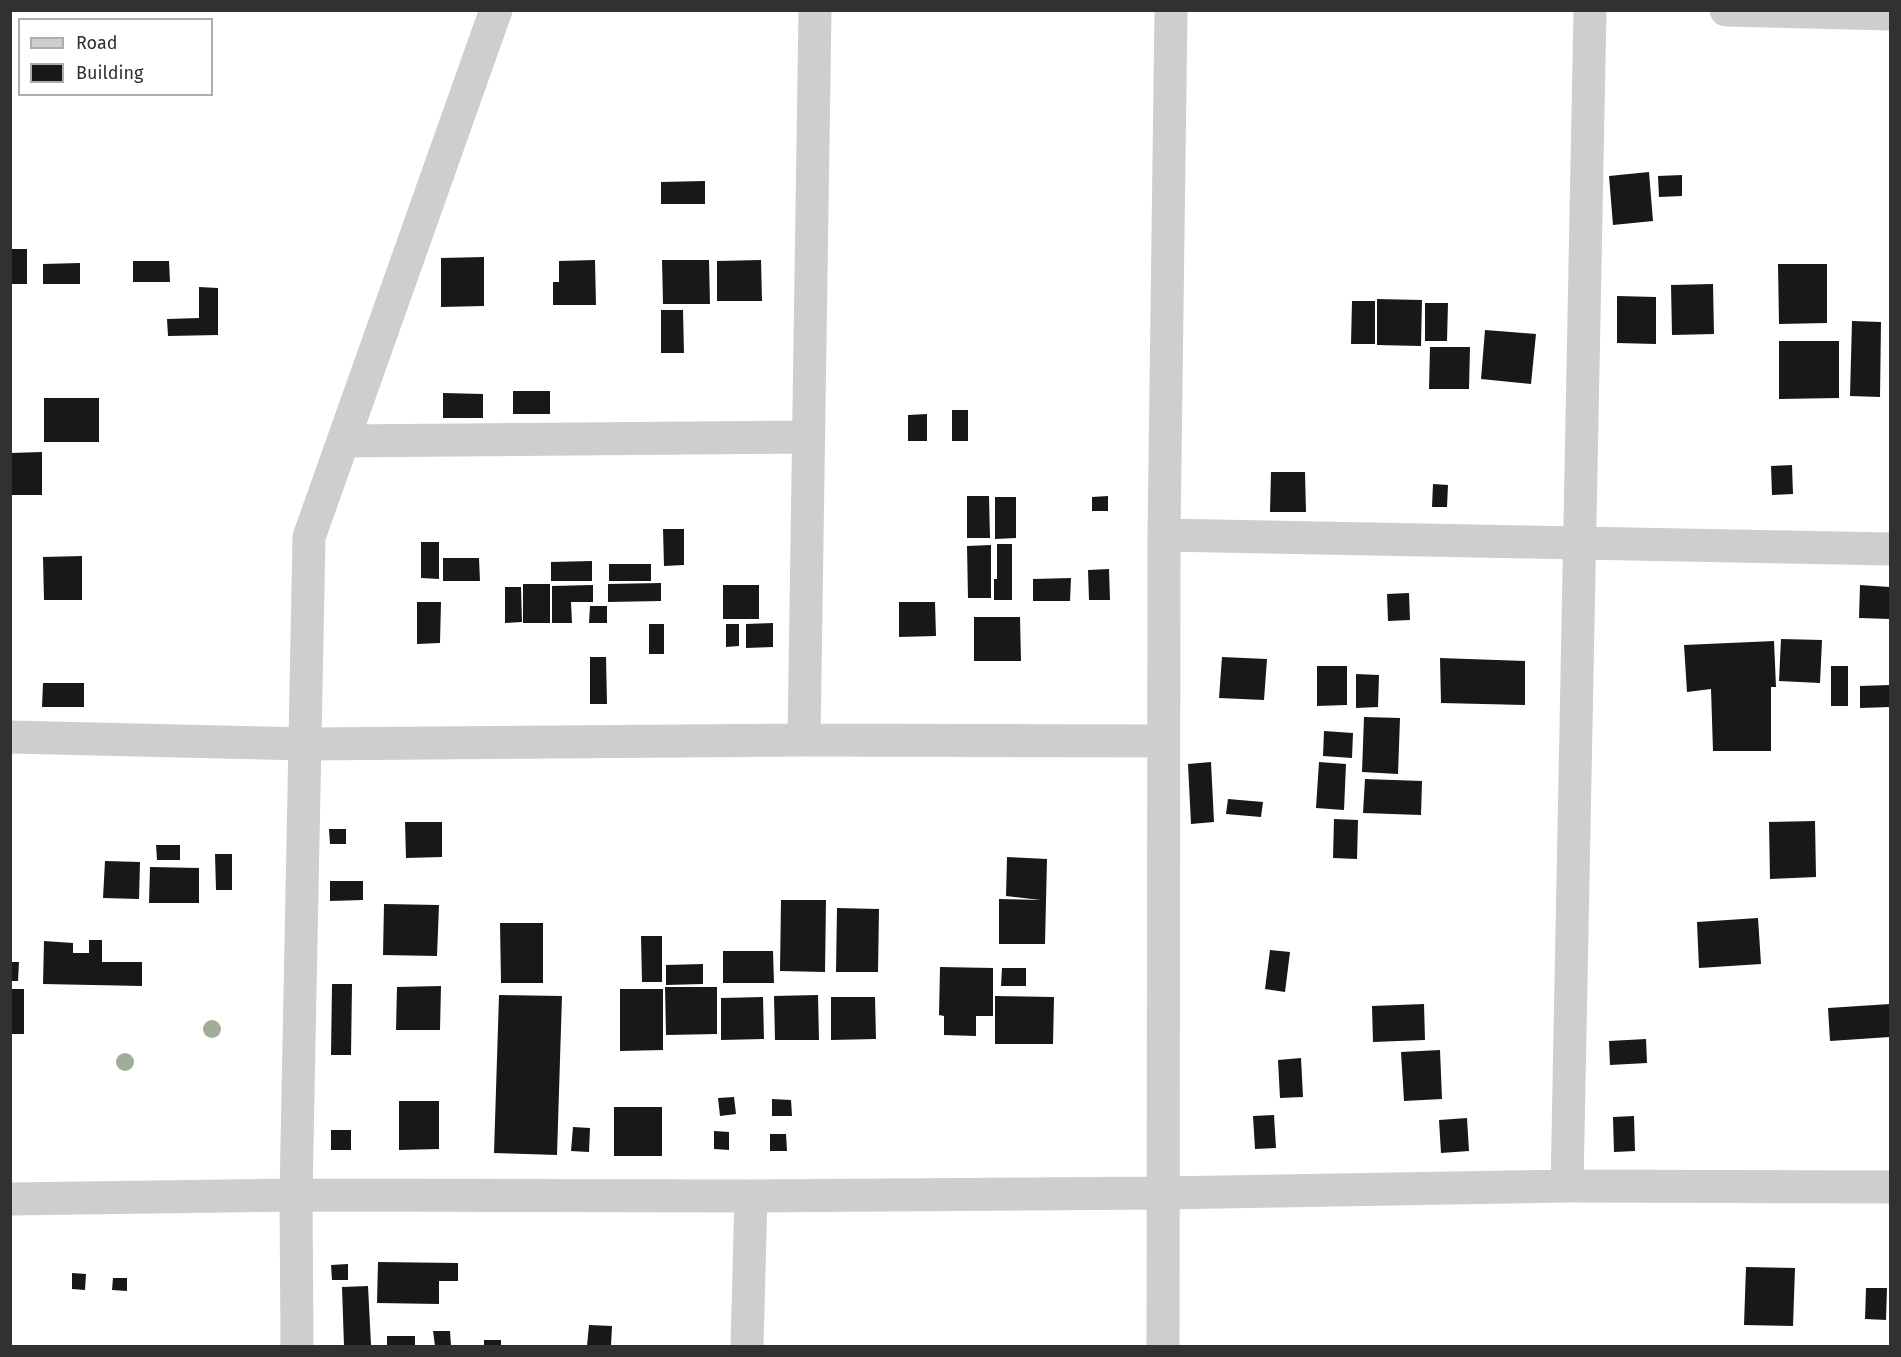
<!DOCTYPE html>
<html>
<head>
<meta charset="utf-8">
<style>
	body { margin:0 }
	#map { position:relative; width:1901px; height:1357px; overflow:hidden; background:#fff; font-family:"Fira Sans",sans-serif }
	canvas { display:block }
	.frame { position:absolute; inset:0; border:12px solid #313131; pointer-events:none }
	.legend { position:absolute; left:18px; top:18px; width:195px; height:78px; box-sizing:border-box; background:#fff; border:2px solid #adadad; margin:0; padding:8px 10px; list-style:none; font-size:18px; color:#313131 }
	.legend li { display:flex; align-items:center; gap:12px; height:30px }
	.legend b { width:30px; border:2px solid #adadad }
</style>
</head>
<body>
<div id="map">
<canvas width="1901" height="1357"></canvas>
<div class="frame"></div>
<ul class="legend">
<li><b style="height:8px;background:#cecece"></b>Road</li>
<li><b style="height:16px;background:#181818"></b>Building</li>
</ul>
</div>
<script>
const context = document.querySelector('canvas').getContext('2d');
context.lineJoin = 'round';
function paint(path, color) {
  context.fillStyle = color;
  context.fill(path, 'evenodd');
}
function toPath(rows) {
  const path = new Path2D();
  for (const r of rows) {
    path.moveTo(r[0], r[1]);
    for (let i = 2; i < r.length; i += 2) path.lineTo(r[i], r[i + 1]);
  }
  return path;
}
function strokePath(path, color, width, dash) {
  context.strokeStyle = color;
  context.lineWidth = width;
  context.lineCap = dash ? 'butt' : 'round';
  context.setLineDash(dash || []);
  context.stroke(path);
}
const building = toPath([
	[1649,172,1653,221,1613,225,1609,176],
	[1682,175,1682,196,1659,197,1658,176],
	[705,181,705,204,661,204,661,182],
	[10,249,27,249,27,284,10,284],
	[484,257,484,306,441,307,441,258],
	[595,260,596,305,553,305,553,282,559,282,559,261],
	[662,260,709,260,710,304,663,304],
	[761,260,762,301,717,301,717,261],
	[133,261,169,261,170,282,133,282],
	[80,263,80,284,43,284,43,264],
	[1778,264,1827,264,1827,323,1779,324],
	[1713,284,1714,334,1672,335,1671,285],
	[199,287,218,288,218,335,168,336,167,319,199,318],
	[1617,296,1656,297,1656,344,1617,343],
	[1377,299,1422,300,1421,346,1377,345],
	[1352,301,1375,301,1375,344,1351,344],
	[1425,303,1448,303,1447,341,1425,341],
	[661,310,683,310,684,353,661,353],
	[1852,321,1881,322,1880,397,1850,396],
	[1485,330,1536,334,1531,384,1481,379],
	[1779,341,1839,341,1839,398,1779,399],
	[1430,347,1470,347,1469,389,1429,389],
	[513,391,550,391,550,414,513,414],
	[443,393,483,394,483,418,443,418],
	[44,398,99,398,99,442,44,442],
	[952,410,968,410,968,441,952,441],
	[927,414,927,441,908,441,908,415],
	[42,452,42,495,10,495,10,453],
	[1792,465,1793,494,1772,495,1771,466],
	[1271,472,1305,472,1306,512,1270,512],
	[1433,484,1448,485,1447,507,1432,507],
	[967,496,989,496,990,538,967,538],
	[1108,496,1108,511,1092,511,1092,497],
	[995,497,1016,497,1016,538,995,539],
	[663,529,684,529,684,565,664,566],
	[421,542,439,542,439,579,421,578],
	[997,544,1012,544,1012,600,994,600,994,579,997,579],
	[991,545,991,598,968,598,967,546],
	[82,556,82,600,44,600,43,557],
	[443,558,479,558,480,581,443,581],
	[592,561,592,581,551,581,551,562],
	[609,564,651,564,651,581,609,581],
	[1109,569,1110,600,1089,600,1088,570],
	[1071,578,1070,601,1033,601,1033,579],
	[661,583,661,601,608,602,608,584],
	[523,584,550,584,550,623,523,623],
	[593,585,593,602,571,602,572,623,552,623,552,586],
	[723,585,759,585,759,619,723,619],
	[1860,585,1890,587,1890,619,1859,618],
	[505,587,521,587,522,622,505,623],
	[1409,593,1410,620,1388,621,1387,594],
	[417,602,441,602,440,643,417,644],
	[899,602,935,602,936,636,899,637],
	[590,606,607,606,607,623,589,623],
	[974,617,1020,617,1021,661,974,661],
	[773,623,773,647,746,648,746,624],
	[649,624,664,624,664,654,649,654],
	[726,624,739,624,739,646,726,647],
	[1781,639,1822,640,1820,683,1779,681],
	[1774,641,1776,687,1771,687,1771,751,1713,751,1711,689,1687,692,1684,645],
	[590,657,606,657,607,704,590,704],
	[1222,657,1267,659,1264,700,1219,698],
	[1440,658,1525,661,1525,705,1441,703],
	[1317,666,1347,666,1347,705,1317,706],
	[1831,666,1848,666,1848,706,1831,706],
	[1356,674,1379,675,1378,707,1356,708],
	[43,683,84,683,84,707,42,707],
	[1890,685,1890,707,1860,708,1860,686],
	[1364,717,1400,718,1398,774,1362,772],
	[1324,731,1353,733,1352,758,1323,756],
	[1211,762,1214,822,1191,824,1188,764],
	[1319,762,1346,764,1344,810,1316,808],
	[1365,779,1422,781,1421,815,1363,813],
	[1228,799,1263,802,1261,817,1226,814],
	[1334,819,1358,820,1357,859,1333,858],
	[1815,821,1816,877,1770,879,1769,822],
	[405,822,442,822,442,857,406,858],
	[329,829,346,829,346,844,330,844],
	[156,845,180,845,180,860,157,860],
	[215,854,232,854,232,890,216,890],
	[1007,857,1047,859,1045,944,999,944,999,899,1041,900,1006,896],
	[105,861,140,862,139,899,103,898],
	[150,867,199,868,199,903,149,903],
	[330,881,363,881,363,900,330,901],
	[781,900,826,900,825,972,780,971],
	[384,904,439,905,437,956,383,955],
	[837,908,879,909,878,972,836,972],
	[1758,918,1761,964,1699,968,1697,922],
	[500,923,543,923,543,983,501,983],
	[641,936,662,936,662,982,642,982],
	[89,940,102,940,102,962,142,962,142,986,43,984,44,941,73,943,73,953,89,953],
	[1270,950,1290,952,1285,992,1265,989],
	[723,951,773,951,774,983,723,983],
	[10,962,19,962,18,981,10,981],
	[703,964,703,984,666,985,666,965],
	[940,967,993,968,993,1016,976,1016,976,1036,944,1035,944,1016,939,1015],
	[1002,968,1026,968,1026,986,1001,986],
	[332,984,352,984,351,1055,331,1055],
	[441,986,440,1030,396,1030,397,987],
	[665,987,717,987,717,1034,666,1035],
	[10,989,24,989,24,1034,10,1034],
	[620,989,663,989,663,1050,620,1051],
	[499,995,562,996,557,1155,494,1153],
	[818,995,819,1040,775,1040,774,996],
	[995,996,1054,997,1053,1044,995,1044],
	[763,997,764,1039,721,1040,721,998],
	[831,997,875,997,876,1039,831,1040],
	[1424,1004,1425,1040,1373,1042,1372,1006],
	[1890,1004,1890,1037,1830,1041,1828,1008],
	[1646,1039,1647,1063,1610,1065,1609,1041],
	[1440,1050,1442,1099,1404,1101,1401,1052],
	[1301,1058,1303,1097,1280,1098,1278,1060],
	[734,1097,736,1114,720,1116,718,1098],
	[772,1099,791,1100,792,1116,772,1116],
	[399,1101,439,1101,439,1149,399,1150],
	[614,1107,662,1107,662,1156,614,1156],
	[1274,1115,1276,1148,1255,1149,1253,1116],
	[1634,1116,1635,1151,1614,1152,1613,1117],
	[1467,1118,1469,1151,1441,1153,1439,1120],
	[573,1127,590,1128,589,1152,571,1151],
	[331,1130,351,1130,351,1150,331,1150],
	[714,1131,729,1132,729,1150,714,1149],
	[770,1134,786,1134,787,1151,770,1151],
	[378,1262,458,1263,458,1281,439,1281,439,1304,377,1303],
	[348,1264,348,1280,332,1280,331,1265],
	[1746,1267,1795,1268,1793,1326,1744,1325],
	[72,1273,86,1274,85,1290,72,1289],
	[113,1278,127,1278,127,1291,112,1290],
	[368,1286,371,1345,344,1346,342,1287],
	[1866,1288,1887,1288,1886,1320,1865,1319],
	[589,1325,612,1326,611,1346,587,1346],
	[433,1331,450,1331,451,1346,435,1346],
	[387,1336,415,1336,415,1346,387,1346],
	[484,1340,501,1340,501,1346,484,1346]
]);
const minor = toPath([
	[1726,10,1890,14],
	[343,441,808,437],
	[1164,535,1890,549],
	[10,737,306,744,804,740,1163,741],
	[804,740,815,10],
	[1567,1186,1590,10],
	[10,1199,296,1195,751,1196,1163,1193,1567,1186,1890,1187],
	[297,1346,296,1195,309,537,496,10],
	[747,1346,751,1196],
	[1163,1346,1164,535,1171,10]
]);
const trees = [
	[212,1029],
	[125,1062]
];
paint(building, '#181818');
strokePath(minor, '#cecece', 33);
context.fillStyle = '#a0ae96';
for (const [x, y] of trees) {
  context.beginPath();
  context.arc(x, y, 9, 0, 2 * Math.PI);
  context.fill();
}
</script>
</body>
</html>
